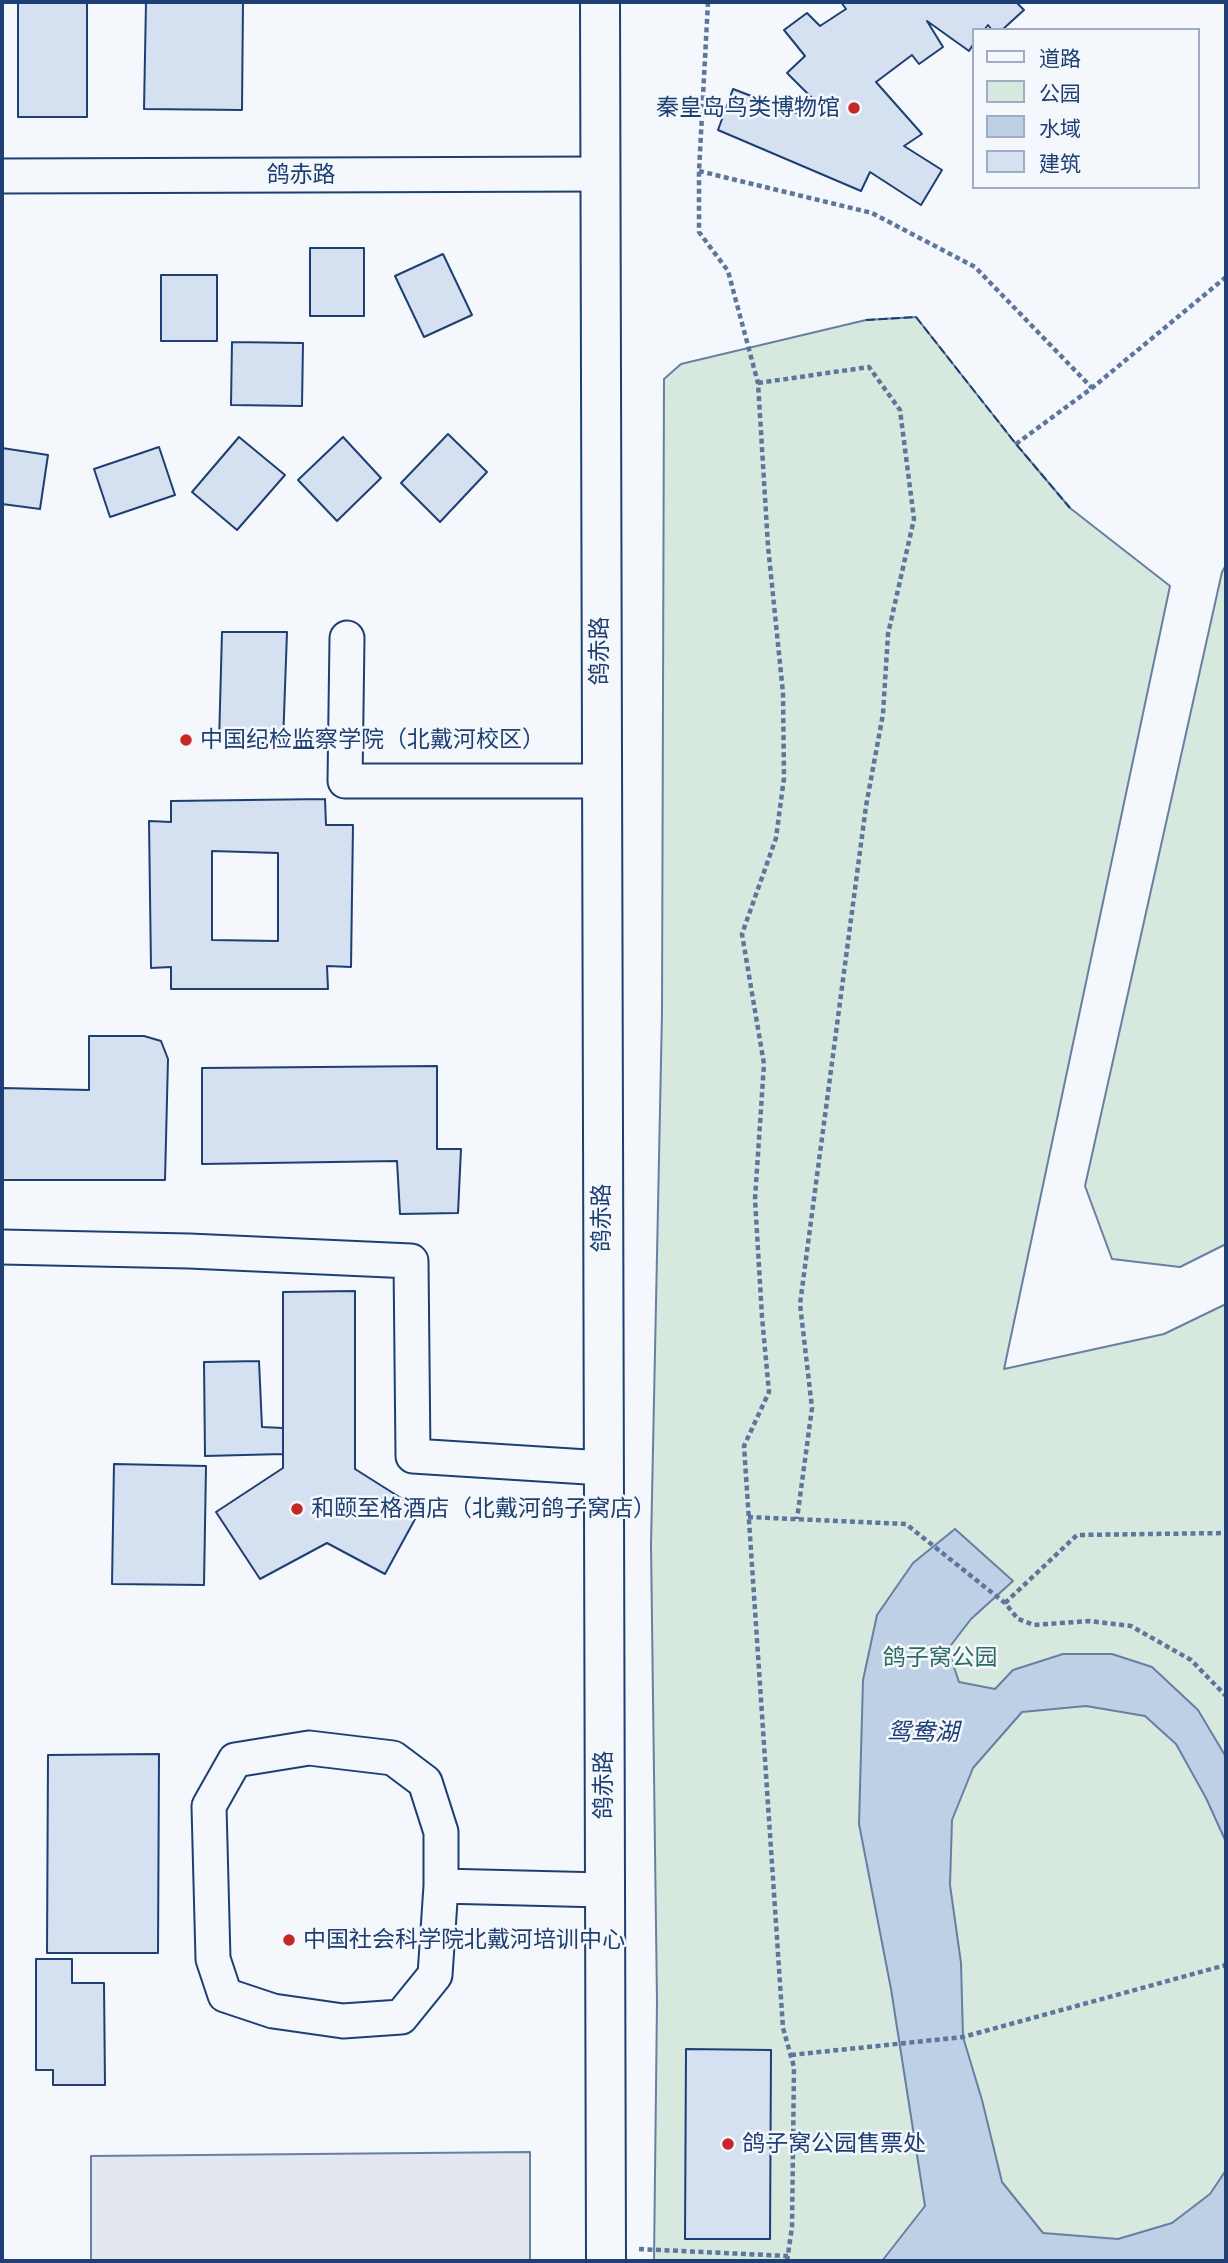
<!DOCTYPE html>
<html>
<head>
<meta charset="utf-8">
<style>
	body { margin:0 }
	#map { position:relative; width:1228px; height:2263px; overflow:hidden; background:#f4f7fb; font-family:Raleway,"Noto Sans SC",sans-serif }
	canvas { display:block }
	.frame { position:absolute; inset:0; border:4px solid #1d3f73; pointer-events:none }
	.legend { position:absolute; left:972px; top:28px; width:228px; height:161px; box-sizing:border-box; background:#f4f7fb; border:2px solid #9eadc5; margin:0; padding:9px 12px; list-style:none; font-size:21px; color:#1d3f73 }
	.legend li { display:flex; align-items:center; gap:14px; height:35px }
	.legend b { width:35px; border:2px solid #9eadc5 }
</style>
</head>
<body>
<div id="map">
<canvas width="1228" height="2263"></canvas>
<div class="frame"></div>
<ul class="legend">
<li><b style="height:9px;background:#f4f7fb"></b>道路</li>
<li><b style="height:19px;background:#d7e8df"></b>公园</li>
<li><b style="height:19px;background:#bed0e5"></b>水域</li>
<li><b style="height:19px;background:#d5e0f0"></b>建筑</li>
</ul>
</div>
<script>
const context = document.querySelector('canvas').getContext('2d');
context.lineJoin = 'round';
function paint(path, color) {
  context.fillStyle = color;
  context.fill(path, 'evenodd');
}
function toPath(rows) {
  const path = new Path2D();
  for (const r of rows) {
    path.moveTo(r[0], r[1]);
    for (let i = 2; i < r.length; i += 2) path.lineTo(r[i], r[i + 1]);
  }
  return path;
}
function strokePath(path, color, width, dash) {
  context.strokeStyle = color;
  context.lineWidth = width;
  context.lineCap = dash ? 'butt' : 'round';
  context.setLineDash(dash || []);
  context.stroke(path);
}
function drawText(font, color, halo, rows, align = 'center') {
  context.font = font + ' Raleway,"Noto Sans SC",sans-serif';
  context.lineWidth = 5;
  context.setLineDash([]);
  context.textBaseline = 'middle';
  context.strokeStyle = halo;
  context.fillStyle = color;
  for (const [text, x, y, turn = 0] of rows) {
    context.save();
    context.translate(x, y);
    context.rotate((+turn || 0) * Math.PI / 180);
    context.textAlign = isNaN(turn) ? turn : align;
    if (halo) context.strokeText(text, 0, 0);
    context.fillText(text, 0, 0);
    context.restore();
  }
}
const green = toPath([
	[916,317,1016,444,1070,508,1170,586,1004,1369,1164,1334,1226,1304,1226,2261,654,2261,657,2002,651,1545,662,1013,664,379,681,364,866,320,916,317],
	[1226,565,1226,1244,1180,1267,1112,1259,1085,1186,1222,572,1226,565]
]);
const parking = toPath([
	[530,2152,530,2261,91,2261,91,2156,530,2152]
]);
const water = toPath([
	[955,1529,1013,1581,971,1619,948,1649,959,1682,995,1689,1013,1670,1063,1654,1112,1654,1152,1667,1198,1710,1226,1757,1226,1842,1206,1798,1176,1744,1145,1716,1086,1706,1022,1712,973,1768,952,1820,950,1885,961,1963,963,2037,982,2100,1002,2182,1043,2233,1118,2239,1172,2223,1210,2194,1226,2170,1226,2261,882,2261,925,2206,891,1989,859,1824,863,1680,877,1615,913,1563,955,1529]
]);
const building = toPath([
	[18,2,87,2,87,117,18,117,18,2],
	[146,2,243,2,242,110,144,109,146,2],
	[841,2,1016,2,1024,10,1002,30,992,30,988,25,984,30,974,30,974,43,969,51,927,21,943,47,919,64,912,55,876,82,922,134,904,146,942,170,921,205,870,172,861,191,718,130,733,89,804,116,813,99,787,73,805,56,784,30,807,13,820,26,846,9,841,2],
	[310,248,364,248,364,316,310,316,310,248],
	[443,254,472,315,424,337,395,276,443,254],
	[161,275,217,275,217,341,161,341,161,275],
	[232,342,303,343,302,406,231,405,232,342],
	[448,434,487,472,440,522,401,483,448,434],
	[239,437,285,475,237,530,192,492,239,437],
	[343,437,381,478,337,521,298,480,343,437],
	[159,447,175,495,110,517,94,469,159,447],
	[2,448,48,455,40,509,2,504,2,448],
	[222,632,287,632,283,743,219,743,222,632],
	[325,799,326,825,353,825,351,967,327,966,328,989,171,989,171,967,151,968,149,821,171,822,171,801,325,799],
	[212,851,278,853,278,941,212,940,212,851],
	[89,1036,144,1036,161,1041,168,1059,165,1180,2,1180,2,1088,89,1090,89,1036],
	[437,1066,437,1149,461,1149,458,1213,400,1214,397,1161,202,1164,202,1068,437,1066],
	[355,1291,355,1469,420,1510,385,1574,327,1543,260,1579,216,1512,283,1468,283,1292,355,1291],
	[259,1361,262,1427,283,1428,283,1454,205,1456,204,1362,259,1361],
	[114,1464,206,1466,204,1585,112,1584,114,1464],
	[159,1754,158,1953,47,1953,48,1755,159,1754],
	[36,1959,72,1959,72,1983,104,1983,105,2085,53,2085,53,2070,36,2070,36,1959],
	[686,2049,771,2050,770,2239,685,2239,686,2049]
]);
const path = toPath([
	[708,2,699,171,699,232,728,271,758,383,768,546,783,693,784,778,776,838,742,934,764,1064,755,1199,762,1317,769,1392,744,1446,783,2028,794,2067,792,2227,787,2261],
	[699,171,872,213,975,267,1092,388],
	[758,383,869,367,900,410,914,519,888,634,883,714,866,806,800,1304,812,1408,797,1519],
	[1016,444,1092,388,1226,277],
	[748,1517,906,1524,1005,1603,1018,1619,1034,1625,1089,1621,1131,1626,1191,1660,1226,1696],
	[1005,1603,1077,1535,1226,1533],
	[791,2055,963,2037,1226,1965],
	[639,2249,788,2256]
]);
const minor = toPath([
	[2,176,600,174],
	[347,638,345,781,601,781],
	[2,1247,189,1251,411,1261,413,1456,603,1468],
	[441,1886,435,1975,401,2017,343,2021,273,2011,225,1995,213,1959,209,1806,235,1760,309,1748,393,1758,425,1782,441,1832,441,1886,604,1890]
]);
const major = toPath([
	[600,2,606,2261]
]);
const fence = toPath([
	[866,320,916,317,1016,444,1070,508]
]);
const markers = [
	[854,108,7,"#c62828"],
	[186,740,7,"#c62828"],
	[297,1509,7,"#c62828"],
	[289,1940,7,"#c62828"],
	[728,2144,7,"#c62828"]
];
const poiNames = [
	["秦皇岛鸟类博物馆",840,108,"right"],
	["中国纪检监察学院（北戴河校区）",200,740],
	["和颐至格酒店（北戴河鸽子窝店）",311,1509],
	["中国社会科学院北戴河培训中心",303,1940],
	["鸽子窝公园售票处",742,2144]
];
const streetNames = [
	["鸽赤路",301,175],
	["鸽赤路",600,651,-90],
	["鸽赤路",602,1218,-90],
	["鸽赤路",604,1785,-90]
];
const parkNames = [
	["鸽子窝公园",940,1658]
];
const waterNames = [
	["鸳鸯湖",923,1733]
];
paint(green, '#d7e8df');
strokePath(green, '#687fa3', 2);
paint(parking, '#e3e8f0');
strokePath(parking, '#687fa3', 2);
paint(water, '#bed0e5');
strokePath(water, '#687fa3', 2);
paint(building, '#d5e0f0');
strokePath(building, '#1d3f73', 2);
strokePath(minor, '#1d3f73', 37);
strokePath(major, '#1d3f73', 42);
strokePath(path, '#5e769c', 4.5, [5, 3.5]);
strokePath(minor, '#f4f7fb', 33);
strokePath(major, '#f4f7fb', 38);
strokePath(fence, '#1d3f73', 2, [9, 3.5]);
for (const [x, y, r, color] of markers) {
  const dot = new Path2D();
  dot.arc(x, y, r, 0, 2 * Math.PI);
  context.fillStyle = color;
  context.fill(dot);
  strokePath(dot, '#f4f7fb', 2.5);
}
drawText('23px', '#1d3f73', '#f4f7fb', poiNames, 'left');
drawText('23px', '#1d3f73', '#f4f7fb', streetNames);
drawText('23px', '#2c6c60', '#f4f7fb', parkNames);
drawText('italic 24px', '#1d3f73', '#f4f7fb', waterNames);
</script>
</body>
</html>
